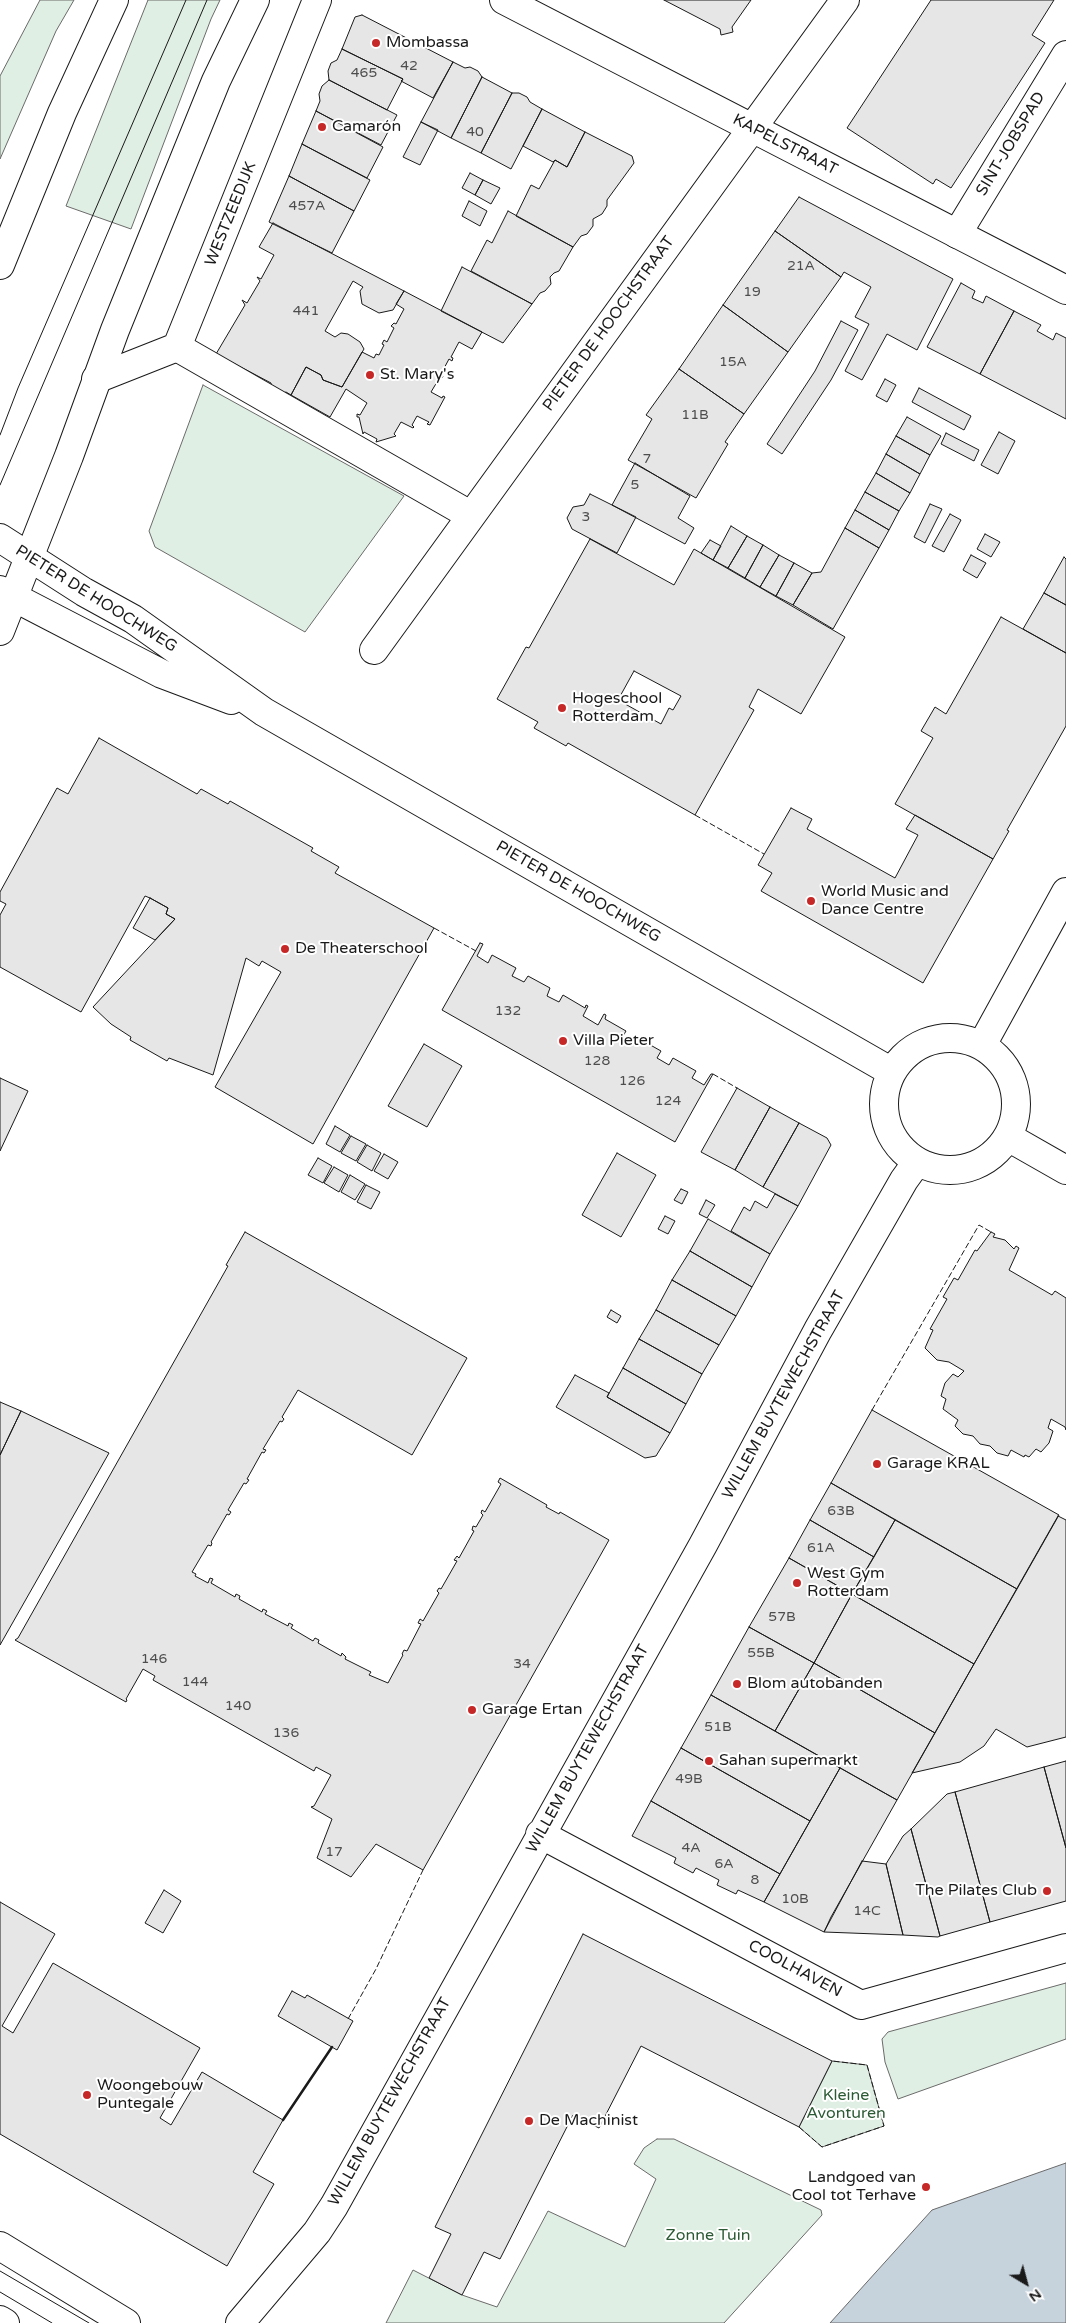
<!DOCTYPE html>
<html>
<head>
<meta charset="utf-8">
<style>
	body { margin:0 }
	#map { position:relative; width:1066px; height:2323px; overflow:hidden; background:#fff; font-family:"Varela Round",sans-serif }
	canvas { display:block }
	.north { position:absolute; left:1001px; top:2258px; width:50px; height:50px; -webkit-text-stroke:4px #fff; paint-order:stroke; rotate:143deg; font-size:14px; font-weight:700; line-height:20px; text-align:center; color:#1a1a1a }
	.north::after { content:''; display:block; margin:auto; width:18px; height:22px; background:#1a1a1a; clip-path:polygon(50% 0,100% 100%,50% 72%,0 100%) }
</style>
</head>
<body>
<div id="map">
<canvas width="1066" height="2323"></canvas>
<div class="north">N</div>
</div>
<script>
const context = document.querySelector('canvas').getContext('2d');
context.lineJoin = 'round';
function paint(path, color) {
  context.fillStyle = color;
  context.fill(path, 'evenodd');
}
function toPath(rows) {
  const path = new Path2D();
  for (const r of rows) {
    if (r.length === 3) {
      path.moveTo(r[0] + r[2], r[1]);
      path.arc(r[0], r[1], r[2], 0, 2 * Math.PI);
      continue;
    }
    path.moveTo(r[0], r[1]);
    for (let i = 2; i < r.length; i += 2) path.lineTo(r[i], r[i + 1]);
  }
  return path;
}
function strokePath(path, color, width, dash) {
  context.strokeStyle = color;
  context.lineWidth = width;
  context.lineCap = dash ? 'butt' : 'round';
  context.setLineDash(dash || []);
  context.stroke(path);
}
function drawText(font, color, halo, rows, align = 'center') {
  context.font = font + ' "Varela Round",sans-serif';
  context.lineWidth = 4;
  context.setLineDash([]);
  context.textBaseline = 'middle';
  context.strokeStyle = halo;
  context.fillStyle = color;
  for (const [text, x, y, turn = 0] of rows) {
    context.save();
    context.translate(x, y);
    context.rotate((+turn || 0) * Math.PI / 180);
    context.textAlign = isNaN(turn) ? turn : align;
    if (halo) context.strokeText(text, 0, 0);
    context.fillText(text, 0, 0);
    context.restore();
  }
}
const green = toPath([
	[40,0,74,0,56,31,0,159,0,76,40,0],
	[148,0,220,0,211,19,131,229,66,206,148,0],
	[203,385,404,496,305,632,155,547,149,531,203,385],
	[1066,1983,1066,2039,898,2099,885,2062,882,2039,888,2032,1066,1983],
	[832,2061,867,2065,884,2126,822,2147,799,2127,832,2061],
	[657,2139,674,2139,821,2210,822,2215,724,2323,386,2323,413,2270,462,2295,497,2307,548,2211,625,2247,656,2179,634,2164,644,2148,657,2139]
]);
const water = toPath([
	[1066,2163,1066,2323,830,2323,932,2210,1066,2163]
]);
const building = toPath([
	[664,0,751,0,732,27,733,32,721,35,720,29,664,0],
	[931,0,1054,0,1032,35,1045,43,951,188,936,179,933,184,847,128,931,0],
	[362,15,453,62,433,98,401,81,403,79,342,49,355,17,362,15],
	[342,49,403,79,387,110,329,80,328,71,331,63,337,60,342,49],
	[453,62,465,68,470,67,478,71,482,77,451,138,421,122,453,62],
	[482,77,512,93,481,153,451,138,482,77],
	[329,80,397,115,381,145,316,111,320,101,319,94,322,86,329,80],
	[512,93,519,93,527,97,530,102,542,109,511,169,481,153,512,93],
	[542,109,585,132,567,167,555,160,553,162,523,146,542,109],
	[316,111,383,147,367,178,302,144,316,111],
	[421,122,438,130,420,165,403,157,421,122],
	[585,132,632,156,634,163,607,200,607,206,602,214,593,219,593,226,587,234,581,236,573,247,516,216,531,185,539,189,555,160,567,167,585,132],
	[302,144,370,180,354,211,289,176,302,144],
	[470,173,483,180,475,195,462,188,470,173],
	[289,176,354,211,332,253,269,222,289,176],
	[483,180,500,188,491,204,475,195,483,180],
	[799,197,953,279,917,350,887,334,862,380,845,371,869,324,855,317,871,287,844,272,841,277,775,231,799,197],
	[469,201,487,211,480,226,462,216,469,201],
	[508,211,573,247,559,271,554,273,550,277,551,284,545,291,540,293,532,304,471,271,487,240,492,243,508,211],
	[273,223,404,291,393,310,379,313,362,304,360,291,363,287,353,281,325,331,335,337,341,333,348,334,360,342,364,349,342,387,323,380,321,375,306,367,291,395,286,392,281,394,272,389,271,383,216,354,245,305,242,300,247,303,260,281,257,277,261,279,274,255,259,247,273,223],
	[775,231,841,277,788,352,723,305,775,231],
	[462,267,532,304,503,343,441,311,462,267],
	[961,283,975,291,972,298,983,303,986,296,1014,311,980,374,927,347,961,283],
	[404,291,482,332,472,349,459,342,451,357,453,358,452,361,449,359,441,374,443,376,442,378,440,377,431,392,442,398,443,396,445,397,430,425,427,424,429,422,417,416,412,425,414,427,413,428,401,422,394,434,396,436,376,442,377,439,364,432,363,434,359,417,357,417,357,414,360,415,367,403,346,389,330,417,291,395,306,367,321,375,323,380,342,387,362,352,374,358,376,354,379,355,384,345,382,344,384,340,387,342,394,328,391,326,394,323,396,324,404,309,396,304,404,291],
	[723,305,788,352,744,414,679,369,723,305],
	[1014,311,1041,325,1037,331,1053,340,1056,333,1066,338,1066,419,980,374,1014,311],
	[841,321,858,330,831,380,782,454,767,444,815,371,841,321],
	[679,369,744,414,725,442,728,444,696,498,628,460,652,419,646,415,679,369],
	[885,379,896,385,887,402,876,396,885,379],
	[919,388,971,416,964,430,912,402,919,388],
	[907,417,941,436,930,455,896,436,907,417],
	[999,432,1015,441,998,474,981,465,999,432],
	[946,433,979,450,974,461,941,444,946,433],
	[896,436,930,455,920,474,886,454,896,436],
	[886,454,920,474,910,493,876,473,886,454],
	[635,463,690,496,678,518,694,528,685,544,612,505,635,463],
	[876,473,910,493,899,511,865,492,876,473],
	[865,492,899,511,889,530,855,510,865,492],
	[590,494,636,517,617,553,572,529,567,518,573,507,584,505,590,494],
	[930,504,942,509,925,543,914,537,930,504],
	[855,510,889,530,879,548,845,528,855,510],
	[950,514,961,520,944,552,932,546,950,514],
	[731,526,747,536,728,568,713,560,731,526],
	[845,528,879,548,833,629,793,605,812,573,821,572,845,528],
	[985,534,1000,542,991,557,977,549,985,534],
	[747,536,763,545,745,578,728,568,747,536],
	[590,539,674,585,694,549,845,637,801,714,758,689,749,707,754,710,695,815,568,743,566,746,534,728,538,722,497,699,526,647,529,648,590,539],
	[634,671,681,696,673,710,669,708,661,724,618,700,634,671],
	[710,540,721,546,713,560,701,553,710,540],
	[763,545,779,555,760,587,745,578,763,545],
	[779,555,794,563,776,596,760,587,779,555],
	[971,555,986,563,977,578,963,570,971,555],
	[1064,557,1066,559,1066,605,1044,593,1064,557],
	[794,563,812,573,793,605,776,596,794,563],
	[1044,593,1066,605,1066,653,1023,629,1044,593],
	[1001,617,1066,653,1066,726,1007,830,1009,831,993,859,895,804,933,738,921,731,935,707,946,714,1001,617],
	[99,738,197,794,201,789,228,804,230,801,313,848,311,851,339,867,335,873,434,928,313,1144,215,1087,281,972,262,961,259,966,246,958,213,1075,169,1058,167,1061,130,1040,131,1037,111,1024,93,1007,175,919,166,914,168,908,150,898,145,896,81,1012,0,967,0,915,6,904,0,901,0,892,57,788,68,794,99,738],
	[791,808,812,819,807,829,895,878,918,835,906,829,915,815,993,859,923,983,761,891,772,873,758,865,791,808],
	[150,898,168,908,166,914,175,919,155,940,133,928,150,898],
	[480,943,483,944,477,956,488,963,492,955,516,968,512,976,524,982,528,976,550,988,547,996,559,1002,563,995,585,1008,586,1005,588,1006,583,1016,598,1025,604,1014,606,1015,605,1019,626,1031,622,1038,634,1045,638,1038,661,1051,657,1058,669,1065,673,1058,696,1071,692,1078,704,1085,711,1074,713,1074,675,1142,442,1010,480,943],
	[424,1044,462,1066,427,1127,388,1106,424,1044],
	[0,1078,28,1091,0,1151,0,1078],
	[737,1088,770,1107,735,1170,701,1152,737,1088],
	[770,1107,799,1123,763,1187,735,1170,770,1107],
	[799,1123,827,1138,831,1145,798,1206,763,1187,799,1123],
	[335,1126,350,1135,340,1152,326,1144,335,1126],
	[351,1136,366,1144,356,1161,341,1153,351,1136],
	[367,1145,381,1153,372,1171,357,1162,367,1145],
	[617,1153,656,1175,621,1237,582,1215,617,1153],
	[384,1154,398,1162,388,1179,374,1171,384,1154],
	[318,1158,332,1166,323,1183,308,1175,318,1158],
	[334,1167,348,1175,339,1192,324,1183,334,1167],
	[350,1175,365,1184,355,1200,341,1192,350,1175],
	[366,1185,380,1192,371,1209,357,1202,366,1185],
	[681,1189,688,1192,682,1204,674,1200,681,1189],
	[775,1194,798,1206,770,1254,731,1231,744,1207,750,1211,755,1201,767,1208,775,1194],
	[706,1200,715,1205,707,1218,699,1214,706,1200],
	[665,1216,675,1221,668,1234,658,1229,665,1216],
	[708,1219,770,1254,752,1287,690,1251,708,1219],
	[245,1232,467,1358,412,1455,298,1390,282,1417,284,1419,282,1422,280,1421,263,1449,266,1450,264,1453,262,1452,247,1479,249,1480,246,1484,244,1483,228,1510,231,1512,229,1515,227,1514,211,1542,212,1543,211,1546,208,1545,192,1572,196,1574,195,1576,208,1583,210,1578,213,1579,211,1583,235,1597,236,1594,240,1596,239,1599,262,1612,263,1609,267,1611,265,1614,288,1626,289,1623,293,1625,291,1628,313,1641,315,1638,319,1640,318,1643,341,1656,342,1653,346,1657,345,1659,371,1672,369,1675,388,1683,403,1655,402,1654,404,1650,407,1651,421,1624,418,1623,420,1619,423,1621,439,1593,437,1591,439,1588,441,1589,457,1561,454,1560,457,1556,459,1558,474,1531,472,1530,473,1526,476,1527,483,1515,481,1513,482,1510,485,1512,501,1484,498,1482,500,1478,547,1505,546,1507,559,1514,560,1512,609,1540,423,1870,376,1844,351,1877,317,1858,332,1819,311,1807,314,1806,331,1775,316,1767,314,1771,153,1680,155,1676,143,1669,126,1699,127,1700,126,1702,15,1640,18,1638,228,1266,226,1265,245,1232],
	[991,1232,995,1234,993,1237,1005,1240,1014,1249,1016,1246,1019,1248,1009,1270,1052,1295,1055,1291,1066,1298,1066,1430,1065,1427,1051,1419,1048,1428,1053,1431,1049,1443,1041,1452,1036,1449,1029,1457,1025,1455,1024,1457,1011,1450,1008,1456,997,1453,990,1446,980,1444,973,1436,963,1434,955,1426,958,1420,943,1409,946,1399,941,1396,945,1383,953,1374,958,1377,964,1371,949,1362,937,1360,925,1348,933,1330,930,1329,947,1299,943,1297,954,1278,958,1280,975,1250,977,1251,991,1232],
	[690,1251,752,1287,736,1316,672,1280,690,1251],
	[672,1280,736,1316,719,1345,656,1310,672,1280],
	[611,1310,621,1316,617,1323,607,1317,611,1310],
	[656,1310,719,1345,702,1374,639,1339,656,1310],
	[639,1339,702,1374,686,1404,623,1368,639,1339],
	[623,1368,686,1404,670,1433,607,1397,623,1368],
	[575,1375,609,1393,607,1397,670,1433,656,1456,645,1458,556,1407,575,1375],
	[0,1402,21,1411,0,1455,0,1402],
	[872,1410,1059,1515,1017,1589,831,1483,872,1410],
	[21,1411,109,1453,0,1645,0,1455,21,1411],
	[831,1483,895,1520,874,1557,810,1520,831,1483],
	[1058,1516,1066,1520,1066,1737,1027,1747,996,1729,984,1746,960,1762,912,1773,1058,1516],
	[810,1520,874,1557,852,1594,789,1558,810,1520],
	[895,1520,1017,1589,974,1664,852,1594,895,1520],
	[789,1558,852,1594,814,1663,749,1627,789,1558],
	[852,1594,974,1664,935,1733,814,1663,852,1594],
	[749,1627,814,1663,775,1731,711,1695,749,1627],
	[814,1663,935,1733,897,1800,775,1731,814,1663],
	[711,1695,840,1768,810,1821,681,1748,711,1695],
	[681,1748,810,1821,780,1874,651,1801,681,1748],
	[1066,1761,1066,1848,1044,1767,1066,1761],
	[1044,1767,1066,1848,1066,1901,990,1922,955,1792,1044,1767],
	[840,1768,897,1800,831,1917,824,1932,764,1902,840,1768],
	[955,1792,990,1922,940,1936,911,1829,947,1794,955,1792],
	[651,1801,780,1874,764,1902,738,1890,736,1894,717,1885,719,1880,696,1868,693,1873,674,1863,676,1858,632,1836,651,1801],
	[911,1829,940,1936,938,1937,903,1935,886,1864,903,1836,911,1829],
	[862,1861,886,1864,903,1935,824,1932,862,1861],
	[164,1890,181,1901,163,1933,145,1923,164,1890],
	[0,1902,55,1934,2,2026,13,2033,53,1963,200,2048,160,2118,171,2125,202,2072,283,2120,253,2172,274,2184,227,2266,0,2134,0,1902],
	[583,1934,832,2061,799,2127,641,2046,599,2128,573,2115,500,2259,484,2252,462,2295,429,2278,451,2234,435,2227,583,1934],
	[292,1991,305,1998,307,1995,353,2021,337,2050,278,2016,292,1991]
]);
const pedestrian = toPath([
	[957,234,1066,55],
	[177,347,470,515]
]);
const minor = toPath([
	[504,0,1066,290],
	[96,379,177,347,317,0],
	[374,650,845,0],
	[982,1045,1066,892],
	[540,1834,861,2005,1066,1948],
	[240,2323,317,2232,334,2206,703,1545,818,1330,904,1180,917,1162]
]);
const tertiary = toPath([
	[0,538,84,592,133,619,264,712,892,1072],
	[0,590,162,674,231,700],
	[950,1104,66],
	[1008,1137,1066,1170]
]);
const secondary = toPath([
	[0,265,62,113,114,0],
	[0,631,69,456,115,330,216,81,255,0],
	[0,2246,126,2323],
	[0,2320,5,2323]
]);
const tram = toPath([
	[0,435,18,388,186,0],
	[0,485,207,0],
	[0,2271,89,2323],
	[0,2292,52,2323]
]);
const fence = toPath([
	[695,815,764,854],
	[434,928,476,951],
	[713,1074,737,1088],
	[872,1410,979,1225,991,1232],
	[348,2019,376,1969,423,1870],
	[799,2127,822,2147,884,2126,867,2065,832,2061]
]);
const wall = toPath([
	[283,2120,332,2047]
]);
const markers = [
	[376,43,5,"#c62828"],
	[322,127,5,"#c62828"],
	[370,375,5,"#c62828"],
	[562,708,5,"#c62828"],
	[811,901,5,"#c62828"],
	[285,949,5,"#c62828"],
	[563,1041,5,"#c62828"],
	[877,1464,5,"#c62828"],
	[797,1583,5,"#c62828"],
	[737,1684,5,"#c62828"],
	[472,1710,5,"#c62828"],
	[709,1761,5,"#c62828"],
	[1047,1891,5,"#c62828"],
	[87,2095,5,"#c62828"],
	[529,2121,5,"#c62828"],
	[926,2187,5,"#c62828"]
];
const numberNames = [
	["42",409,66],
	["465",364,73],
	["40",475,132],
	["457A",307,206],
	["21A",801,266],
	["19",752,292],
	["441",306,311],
	["15A",733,362],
	["11B",695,415],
	["7",647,459],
	["5",635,485],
	["3",586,517],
	["132",508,1011],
	["128",597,1061],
	["126",632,1081],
	["124",668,1101],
	["63B",841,1511],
	["61A",821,1548],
	["57B",782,1617],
	["55B",761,1653],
	["146",154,1659],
	["34",522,1664],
	["144",195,1682],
	["140",238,1706],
	["51B",718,1727],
	["136",286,1733],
	["49B",689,1779],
	["4A",691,1848],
	["17",334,1852],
	["6A",724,1864],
	["8",755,1880],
	["10B",795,1899],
	["14C",867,1911]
];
const poiNames = [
	["Mombassa",386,43],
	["Camarón",332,127],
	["St. Mary's",380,375],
	["Hogeschool",572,699],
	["Rotterdam",572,717],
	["World Music and",821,892],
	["Dance Centre",821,910],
	["De Theaterschool",295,949],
	["Villa Pieter",573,1041],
	["Garage KRAL",887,1464],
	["West Gym",807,1574],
	["Rotterdam",807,1592],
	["Blom autobanden",747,1684],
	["Garage Ertan",482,1710],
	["Sahan supermarkt",719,1761],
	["The Pilates Club",1037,1891,"right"],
	["Woongebouw",97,2086],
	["Puntegale",97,2104],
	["De Machinist",539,2121],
	["Landgoed van",916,2178,"right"],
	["Cool tot Terhave",916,2196,"right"]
];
const streetNames = [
	["SINT-JOBSPAD",1011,144,-59],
	["KAPELSTRAAT",785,145,27],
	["WESTZEEDIJK",231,214,-68],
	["PIETER DE HOOCHSTRAAT",609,324,-54],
	["PIETER DE HOOCHWEG",96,599,32],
	["PIETER DE HOOCHWEG",578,892,30],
	["WILLEM BUYTEWECHSTRAAT",784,1395,-61],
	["WILLEM BUYTEWECHSTRAAT",588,1749,-61],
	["COOLHAVEN",795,1969,28],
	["WILLEM BUYTEWECHSTRAAT",390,2102,-61]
];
const parkNames = [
	["Kleine",846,2096],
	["Avonturen",846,2114],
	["Zonne Tuin",708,2236]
];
paint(green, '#e0efe3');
strokePath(green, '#6a6a6a', 1);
paint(water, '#c6d2dc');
strokePath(water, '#6a6a6a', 1);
paint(building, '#e6e6e6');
strokePath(building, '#1a1a1a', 1);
strokePath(pedestrian, '#1a1a1a', 30);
strokePath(minor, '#1a1a1a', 30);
strokePath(tertiary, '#1a1a1a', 30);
strokePath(secondary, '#1a1a1a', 30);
strokePath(pedestrian, '#fff', 28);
strokePath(minor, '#fff', 28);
strokePath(tertiary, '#fff', 28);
strokePath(secondary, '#fff', 28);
strokePath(tram, '#1a1a1a', 1);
strokePath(fence, '#1a1a1a', 1, [6, 2.5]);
strokePath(wall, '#1a1a1a', 2.5);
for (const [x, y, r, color] of markers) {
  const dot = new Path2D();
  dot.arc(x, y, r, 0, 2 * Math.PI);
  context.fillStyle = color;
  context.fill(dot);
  strokePath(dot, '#fff', 2);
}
drawText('14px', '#4d4d4d', null, numberNames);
drawText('16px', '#1a1a1a', '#fff', poiNames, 'left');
drawText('16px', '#1a1a1a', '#fff', streetNames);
drawText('16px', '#2b5a34', '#fff', parkNames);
</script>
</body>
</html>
